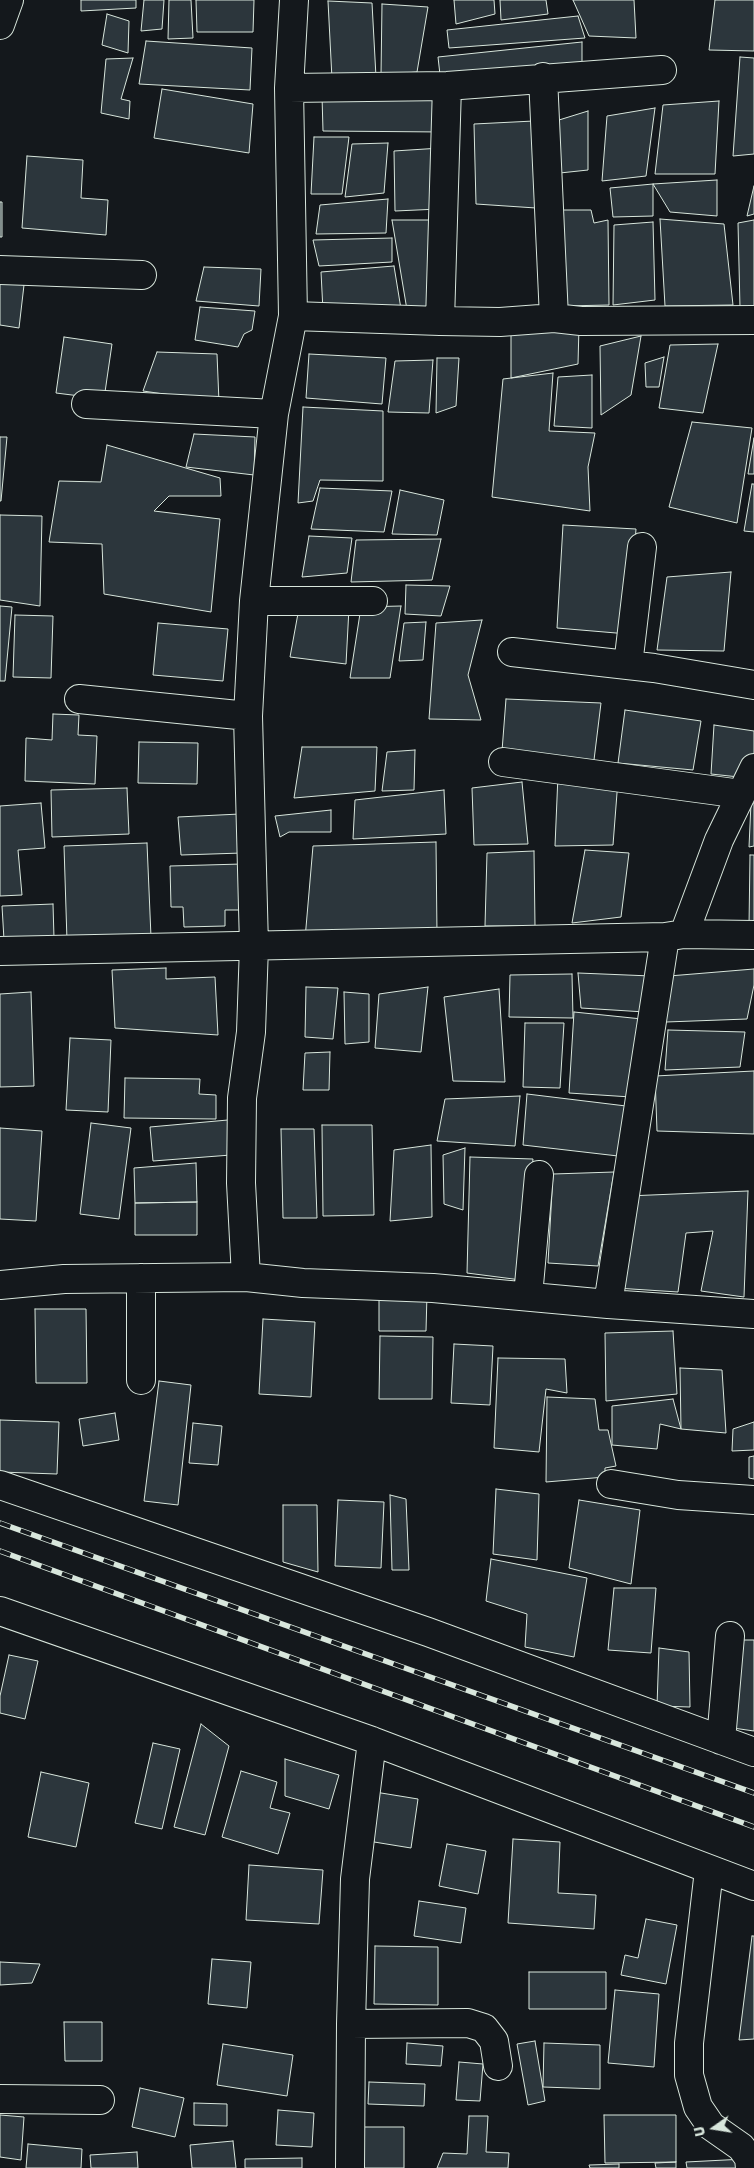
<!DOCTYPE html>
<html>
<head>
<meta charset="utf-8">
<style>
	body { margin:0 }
	#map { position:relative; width:754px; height:2168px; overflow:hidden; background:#14181c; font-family:Jost,sans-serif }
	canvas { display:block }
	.north { position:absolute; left:689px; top:2103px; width:50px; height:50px; -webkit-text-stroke:4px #14181c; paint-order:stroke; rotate:257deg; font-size:14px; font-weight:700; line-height:20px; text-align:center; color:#d8e6dc }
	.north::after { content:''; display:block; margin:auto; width:18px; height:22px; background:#d8e6dc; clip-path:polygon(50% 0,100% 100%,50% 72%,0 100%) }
</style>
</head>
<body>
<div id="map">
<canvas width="754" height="2168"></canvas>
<div class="north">U</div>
</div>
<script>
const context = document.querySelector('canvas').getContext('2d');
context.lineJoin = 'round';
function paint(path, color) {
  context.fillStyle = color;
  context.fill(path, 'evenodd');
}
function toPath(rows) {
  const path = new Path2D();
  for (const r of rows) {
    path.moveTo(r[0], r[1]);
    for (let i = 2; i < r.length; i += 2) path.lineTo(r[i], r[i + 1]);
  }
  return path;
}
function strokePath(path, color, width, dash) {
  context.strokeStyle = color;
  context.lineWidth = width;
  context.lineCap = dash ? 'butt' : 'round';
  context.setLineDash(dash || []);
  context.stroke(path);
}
const building = toPath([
	[81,0,136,0,136,8,81,11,81,0],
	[144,0,164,0,162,29,141,31,144,0],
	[169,0,191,0,193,38,168,39,169,0],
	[196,0,254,0,253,32,197,32,196,0],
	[454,0,494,0,495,14,456,24,454,0],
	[500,0,546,0,548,14,501,20,500,0],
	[573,0,634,0,636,38,589,36,573,0],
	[715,0,754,0,754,51,709,50,715,0],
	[328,1,372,3,376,77,332,79,328,1],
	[382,4,428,7,417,72,381,75,382,4],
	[107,14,129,21,128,53,102,45,107,14],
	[578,16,585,38,449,48,447,30,578,16],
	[146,41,252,48,250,90,139,84,146,41],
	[582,42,582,63,440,75,438,57,582,42],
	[740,57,754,58,754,154,733,156,740,57],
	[133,58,121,99,130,101,129,119,101,113,106,59,133,58],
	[162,89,253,104,249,153,154,138,162,89],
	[445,95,442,132,323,131,322,96,445,95],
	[719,101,715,174,655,174,663,105,719,101],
	[655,108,646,176,602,181,607,116,655,108],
	[588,111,588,170,560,173,559,120,588,111],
	[534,121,536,208,476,204,474,124,534,121],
	[314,137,349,137,342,194,311,194,314,137],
	[388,143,384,193,345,197,352,144,388,143],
	[441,148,439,209,395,211,394,151,441,148],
	[27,156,83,160,81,198,108,200,106,235,22,228,27,156],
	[717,180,717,216,670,212,653,184,717,180],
	[653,184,653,216,613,217,610,188,653,184],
	[754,186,754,214,747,216,754,186],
	[388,199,386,233,316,234,320,205,388,199],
	[0,202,2,202,2,237,0,237,0,202],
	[559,210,591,210,594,223,608,220,609,305,564,306,559,210],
	[660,219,724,224,733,305,665,306,660,219],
	[392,220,432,220,431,308,407,310,392,220],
	[754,220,754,307,740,308,738,223,754,220],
	[653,222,655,300,613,305,614,225,653,222],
	[392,238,392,262,319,266,313,240,392,238],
	[394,266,401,309,323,311,321,272,394,266],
	[204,267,261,269,259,306,196,301,204,267],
	[0,281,24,285,19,328,0,325,0,281],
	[200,307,255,311,252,330,244,334,238,347,195,340,200,307],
	[579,327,578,364,511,378,511,331,579,327],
	[641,336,631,395,601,415,600,346,641,336],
	[64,337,112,344,104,399,56,393,64,337],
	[718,344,703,413,659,408,670,345,718,344],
	[157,352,217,354,219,402,143,391,157,352],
	[309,354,386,358,382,404,306,398,309,354],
	[664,357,659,387,646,387,645,363,664,357],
	[437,358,459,358,456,406,436,413,437,358],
	[433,360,429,413,388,412,395,361,433,360],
	[553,373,549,431,595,433,588,467,590,511,492,497,503,379,553,373],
	[592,375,592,428,554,426,558,377,592,375],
	[303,407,383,411,383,481,320,480,313,501,298,503,303,407],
	[692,422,752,428,737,523,669,507,692,422],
	[194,434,255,437,254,475,186,467,194,434],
	[0,437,7,437,1,501,0,501,0,437],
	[754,438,754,474,748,474,754,438],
	[107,445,220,478,221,496,169,496,154,511,220,519,211,612,104,594,102,544,49,542,59,481,101,482,107,445],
	[752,484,754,484,754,532,744,531,752,484],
	[320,488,392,491,384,532,311,529,320,488],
	[400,490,444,500,437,535,392,534,400,490],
	[0,515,42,516,40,606,0,600,0,515],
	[563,525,636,529,628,634,557,628,563,525],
	[309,536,352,538,347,573,302,577,309,536],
	[441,539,432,580,351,582,356,540,441,539],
	[731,572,724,651,657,650,667,577,731,572],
	[406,585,450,586,441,616,405,614,406,585],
	[0,606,12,607,5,681,0,681,0,606],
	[401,606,390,678,350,678,361,607,401,606],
	[299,608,349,608,346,664,290,657,299,608],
	[15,615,53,616,51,678,13,677,15,615],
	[482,620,468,675,481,720,429,719,436,623,482,620],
	[426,622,423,660,399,661,404,623,426,622],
	[158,623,228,629,223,681,153,675,158,623],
	[506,699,601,703,594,760,502,751,506,699],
	[625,710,701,721,693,770,618,763,625,710],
	[53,714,79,715,78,735,97,736,95,784,25,781,26,738,52,740,53,714],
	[714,725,754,731,754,754,748,778,711,774,714,725],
	[139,742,198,743,197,784,138,783,139,742],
	[302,747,377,747,375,791,294,798,302,747],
	[415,750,414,790,382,791,387,752,415,750],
	[558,775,618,780,613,845,555,846,558,775],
	[522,782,528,844,474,845,472,788,522,782],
	[127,788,129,834,52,837,51,790,127,788],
	[444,790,446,834,353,839,355,800,444,790],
	[41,803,45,848,18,850,22,895,0,896,0,806,41,803],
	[751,803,754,803,754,846,749,847,751,803],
	[331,810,331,832,289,832,280,837,275,816,331,810],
	[240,814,242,853,181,855,178,817,240,814],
	[436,842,437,934,305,939,313,846,436,842],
	[147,843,151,937,67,941,64,846,147,843],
	[585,850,629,853,621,917,572,923,585,850],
	[534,851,535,926,485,926,487,853,534,851],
	[750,855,754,855,754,926,749,926,750,855],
	[242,864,244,910,225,910,225,926,184,927,183,907,171,907,170,866,242,864],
	[53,904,54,938,4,940,2,906,53,904],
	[166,968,166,979,215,977,218,1035,115,1028,112,970,166,968],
	[754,969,754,985,747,1019,666,1022,669,976,754,969],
	[578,973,651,976,645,1012,581,1008,578,973],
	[572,974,573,1018,509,1017,510,975,572,974],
	[306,987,338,988,333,1039,305,1037,306,987],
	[428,987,421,1052,375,1048,379,994,428,987],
	[499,989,505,1082,453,1081,444,997,499,989],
	[31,992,34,1086,0,1087,0,994,31,992],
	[344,992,369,994,369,1042,345,1044,344,992],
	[574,1012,642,1019,631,1097,569,1093,574,1012],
	[525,1023,564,1023,560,1088,523,1087,525,1023],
	[668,1030,745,1032,740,1067,665,1070,668,1030],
	[70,1038,111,1040,108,1112,66,1110,70,1038],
	[330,1052,329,1090,303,1090,305,1053,330,1052],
	[754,1071,754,1134,657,1131,655,1076,754,1071],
	[125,1078,200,1079,199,1094,216,1095,216,1119,124,1118,125,1078],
	[527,1094,626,1106,618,1156,523,1145,527,1094],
	[520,1096,515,1146,437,1141,445,1099,520,1096],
	[228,1120,231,1155,153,1161,150,1127,228,1120],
	[91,1123,131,1128,119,1219,80,1214,91,1123],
	[322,1125,372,1125,374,1215,323,1216,322,1125],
	[0,1128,42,1131,36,1221,0,1219,0,1128],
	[281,1129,314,1129,317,1218,283,1218,281,1129],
	[431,1145,432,1217,390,1221,394,1150,431,1145],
	[465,1148,463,1210,444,1204,443,1155,465,1148],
	[470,1157,533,1159,521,1280,467,1273,470,1157],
	[196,1163,197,1202,135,1203,134,1168,196,1163],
	[614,1172,598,1266,548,1263,553,1174,614,1172],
	[748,1191,744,1297,701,1291,713,1231,686,1233,678,1292,616,1288,627,1196,748,1191],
	[197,1202,197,1235,135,1235,135,1203,197,1202],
	[379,1293,427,1294,426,1331,379,1331,379,1293],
	[35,1309,86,1309,87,1383,36,1383,35,1309],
	[263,1319,315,1322,311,1397,259,1394,263,1319],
	[673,1331,677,1394,606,1401,605,1333,673,1331],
	[380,1336,433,1337,432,1399,379,1399,380,1336],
	[454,1344,493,1346,490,1405,451,1403,454,1344],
	[498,1358,565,1359,567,1393,546,1389,539,1452,494,1448,498,1358],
	[680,1368,722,1370,726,1433,681,1429,680,1368],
	[159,1381,191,1385,178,1505,144,1501,159,1381],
	[547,1397,595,1399,599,1430,608,1430,616,1466,605,1468,605,1477,546,1482,547,1397],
	[673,1399,681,1429,660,1424,657,1449,612,1445,612,1406,673,1399],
	[115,1413,119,1440,83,1446,79,1419,115,1413],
	[0,1420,59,1422,57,1474,0,1472,0,1420],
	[754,1422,754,1450,732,1451,733,1429,754,1422],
	[193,1423,222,1426,218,1465,189,1463,193,1423],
	[754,1456,754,1479,749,1478,749,1457,754,1456],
	[496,1489,539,1494,537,1560,493,1554,496,1489],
	[390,1495,406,1499,409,1570,392,1570,390,1495],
	[338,1500,384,1502,381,1568,335,1566,338,1500],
	[579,1500,640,1510,631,1584,569,1568,579,1500],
	[283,1505,317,1505,318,1572,283,1562,283,1505],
	[491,1559,587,1578,574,1657,525,1647,527,1614,486,1601,491,1559],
	[614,1588,656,1588,651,1653,608,1650,614,1588],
	[739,1640,754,1640,754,1731,733,1728,739,1640],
	[659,1648,689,1652,690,1707,657,1706,659,1648],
	[9,1655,38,1661,25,1719,0,1713,0,1696,9,1655],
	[201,1724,229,1746,205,1835,174,1827,201,1724],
	[153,1743,180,1749,162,1829,135,1823,153,1743],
	[285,1759,339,1775,329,1809,285,1796,285,1759],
	[241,1771,277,1782,270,1808,290,1813,278,1854,222,1837,241,1771],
	[41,1772,89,1783,76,1847,28,1837,41,1772],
	[375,1792,418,1799,411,1848,368,1841,375,1792],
	[513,1839,560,1842,558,1893,596,1895,594,1929,508,1923,513,1839],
	[447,1844,486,1851,478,1894,439,1886,447,1844],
	[249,1865,323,1870,319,1924,246,1920,249,1865],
	[419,1901,466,1908,461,1943,414,1936,419,1901],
	[646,1919,677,1925,666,1984,621,1975,625,1955,638,1958,646,1919],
	[752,1936,754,1936,754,2039,739,2040,752,1936],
	[375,1946,438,1947,438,2005,374,2004,375,1946],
	[212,1959,251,1962,247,2008,208,2004,212,1959],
	[0,1962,40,1964,32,1983,0,1985,0,1962],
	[529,1972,606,1972,606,2009,529,2009,529,1972],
	[615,1990,659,1994,654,2067,608,2063,615,1990],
	[64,2022,102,2022,102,2061,65,2061,64,2022],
	[535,2041,545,2101,528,2105,517,2044,535,2041],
	[407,2043,443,2046,441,2066,406,2064,407,2043],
	[544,2043,600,2045,600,2089,543,2087,544,2043],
	[223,2044,293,2055,287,2096,217,2085,223,2044],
	[459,2062,483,2064,480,2101,456,2100,459,2062],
	[369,2082,425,2084,424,2106,368,2104,369,2082],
	[140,2088,184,2098,175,2137,132,2127,140,2088],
	[194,2103,227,2104,227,2126,194,2125,194,2103],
	[278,2110,314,2113,312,2147,276,2145,278,2110],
	[0,2115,24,2117,21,2160,0,2157,0,2115],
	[604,2115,676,2115,676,2162,605,2163,604,2115],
	[469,2116,488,2116,486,2152,509,2153,508,2168,437,2168,443,2153,467,2154,469,2116],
	[357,2127,404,2127,404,2168,356,2168,357,2127],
	[233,2141,236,2168,192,2168,190,2145,233,2141],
	[28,2144,82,2149,81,2168,26,2168,28,2144],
	[137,2152,138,2168,91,2168,90,2155,137,2152],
	[302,2158,302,2168,245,2168,245,2159,302,2158],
	[745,2159,746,2168,687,2168,686,2162,745,2159],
	[676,2162,676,2168,656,2168,655,2163,676,2162],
	[619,2164,619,2168,590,2168,589,2165,619,2164]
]);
const minor = toPath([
	[0,25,9,0],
	[543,77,554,318],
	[289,88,447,86,662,70],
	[0,270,142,275],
	[293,316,440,321,500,322,554,318,581,321,754,320],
	[440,321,447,86],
	[86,404,274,414],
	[254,601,373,601],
	[512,652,654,668,754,685],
	[628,665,642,547],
	[79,699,248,716],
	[503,762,741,794],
	[684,934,719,840,754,768],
	[0,951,665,937,684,934,754,935],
	[246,1277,241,1183,242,1098,251,1032,254,946,248,716,254,601,274,414,293,316,289,88,294,0],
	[0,1285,64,1279,246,1277,303,1283,433,1288,608,1304,754,1314],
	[528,1296,539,1175],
	[608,1304,665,937],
	[141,1380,141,1278],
	[611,1484,678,1495,754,1500],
	[0,1485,428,1632,754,1752],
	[0,1611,372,1741,754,1886],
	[721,1740,730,1636],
	[709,1870,689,2043,689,2075,698,2107,711,2126,741,2147,749,2158,750,2168],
	[351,2024,468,2023,484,2028,494,2041,498,2066],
	[0,2099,100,2100],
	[350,2168,351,2024,355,1879,372,1741]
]);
const rail = toPath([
	[0,1523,754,1793],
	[0,1551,754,1827]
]);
paint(building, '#2c363c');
strokePath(building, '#d8e6dc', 1);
strokePath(minor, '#d8e6dc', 30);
strokePath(minor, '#14181c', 28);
strokePath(rail, '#d8e6dc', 5.5);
strokePath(rail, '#14181c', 4, [11]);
</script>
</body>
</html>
